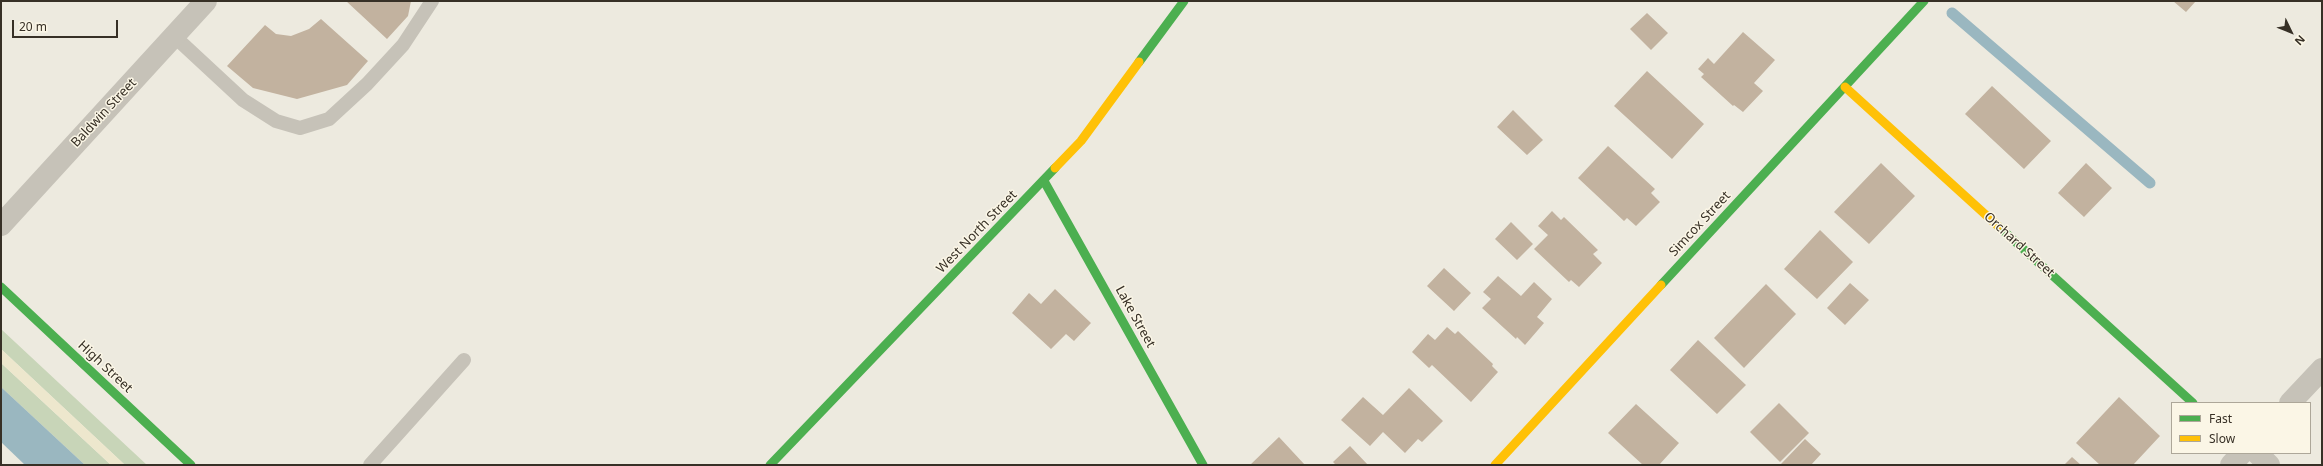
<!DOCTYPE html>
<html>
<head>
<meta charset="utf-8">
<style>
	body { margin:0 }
	#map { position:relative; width:2323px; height:466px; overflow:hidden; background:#edeadf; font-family:"Noto Sans",sans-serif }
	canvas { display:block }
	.frame { position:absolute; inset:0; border:2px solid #373026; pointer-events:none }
	.legend { position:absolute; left:2171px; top:402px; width:140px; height:52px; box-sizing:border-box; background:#fbf6e6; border:1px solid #ada799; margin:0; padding:5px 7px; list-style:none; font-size:12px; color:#373026 }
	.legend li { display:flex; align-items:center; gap:8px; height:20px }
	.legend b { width:20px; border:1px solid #ada799 }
	.north { position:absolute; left:2271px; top:12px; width:40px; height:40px; -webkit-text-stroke:3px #fbf6e6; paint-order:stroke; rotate:133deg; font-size:11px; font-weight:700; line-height:16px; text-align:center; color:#373026 }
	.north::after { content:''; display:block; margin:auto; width:14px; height:18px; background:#373026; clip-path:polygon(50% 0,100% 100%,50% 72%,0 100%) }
	.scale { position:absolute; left:12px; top:20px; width:106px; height:18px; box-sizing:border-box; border:2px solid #373026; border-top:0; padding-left:5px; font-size:12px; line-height:14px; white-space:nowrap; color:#373026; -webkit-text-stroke:3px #fbf6e6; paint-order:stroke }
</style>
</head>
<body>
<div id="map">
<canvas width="2323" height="466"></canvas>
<div class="frame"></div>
<ul class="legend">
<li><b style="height:5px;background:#4caf50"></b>Fast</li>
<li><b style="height:5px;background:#ffc107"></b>Slow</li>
</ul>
<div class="north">N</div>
<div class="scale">20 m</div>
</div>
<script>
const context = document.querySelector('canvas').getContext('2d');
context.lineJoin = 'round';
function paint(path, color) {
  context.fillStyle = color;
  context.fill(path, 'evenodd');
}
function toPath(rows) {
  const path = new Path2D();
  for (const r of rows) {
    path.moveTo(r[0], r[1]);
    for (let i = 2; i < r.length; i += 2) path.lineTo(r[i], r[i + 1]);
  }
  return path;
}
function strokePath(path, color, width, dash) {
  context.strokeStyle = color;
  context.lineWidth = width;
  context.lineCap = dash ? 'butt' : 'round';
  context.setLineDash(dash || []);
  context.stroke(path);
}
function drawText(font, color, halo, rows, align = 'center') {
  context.font = font + ' "Noto Sans",sans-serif';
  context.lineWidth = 3;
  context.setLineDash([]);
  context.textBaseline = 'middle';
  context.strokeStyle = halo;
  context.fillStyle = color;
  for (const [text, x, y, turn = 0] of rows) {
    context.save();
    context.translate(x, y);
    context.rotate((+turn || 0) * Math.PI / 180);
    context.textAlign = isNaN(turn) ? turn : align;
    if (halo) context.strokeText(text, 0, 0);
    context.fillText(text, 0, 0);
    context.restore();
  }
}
const green = toPath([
	[1,329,147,465,125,465,1,349],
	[1,363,111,465,85,465,1,387]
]);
const plaza = toPath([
	[1,349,125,465,111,465,1,363]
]);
const water = toPath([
	[1,387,85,465,25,465,1,442]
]);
const stream = toPath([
	[1952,13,2150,183]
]);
const building = toPath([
	[346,1,411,1,408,16,387,39],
	[2173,1,2196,1,2186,12],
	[1647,13,1668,33,1651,50,1630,29],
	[321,19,368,61,347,85,297,99,253,88,227,66,265,25,276,34,291,36,309,29],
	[1743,32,1775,60,1754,83,1763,91,1743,112,1734,105,1733,106,1701,77,1704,74,1698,69,1708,58,1714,64],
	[1647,71,1704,124,1672,159,1614,106],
	[1992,86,2051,141,2024,169,1965,114],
	[1513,110,1543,140,1527,155,1497,127],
	[1608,146,1655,189,1651,193,1660,202,1636,226,1627,218,1624,221,1578,178],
	[1881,163,1915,196,1869,244,1834,212],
	[2086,163,2112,188,2084,217,2058,193],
	[1552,211,1561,220,1564,217,1598,250,1593,254,1602,263,1579,287,1571,280,1569,282,1534,249,1548,235,1538,226],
	[1511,222,1533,244,1517,260,1495,239],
	[1820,230,1853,262,1817,299,1784,269],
	[1444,268,1471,293,1454,311,1427,286],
	[1498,276,1521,296,1534,282,1552,299,1537,317,1544,323,1525,345,1517,337,1516,339,1482,308,1491,299,1483,292],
	[1850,283,1869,300,1845,325,1827,308],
	[1766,284,1796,314,1744,368,1714,338],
	[1055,289,1091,323,1074,341,1066,334,1051,349,1012,313,1029,293,1041,304],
	[1447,327,1455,334,1458,331,1493,364,1492,366,1498,372,1471,402,1432,365,1429,368,1412,352,1428,334,1435,340],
	[1698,340,1746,385,1717,414,1670,370],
	[1409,388,1443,421,1422,442,1418,439,1405,453,1383,432,1370,446,1341,420,1363,397,1383,415],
	[2119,397,2160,436,2133,465,2100,465,2076,443],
	[1779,403,1809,433,1780,462,1750,432],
	[1636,404,1679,443,1659,465,1643,465,1608,433],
	[1279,437,1305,465,1250,465],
	[1805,439,1821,454,1811,465,1781,464],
	[1350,446,1368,465,1336,465,1333,462],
	[2072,457,2081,465,2064,465]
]);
const lane = toPath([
	[174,36,243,100,276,121,300,128,329,119,367,84,403,45,432,1],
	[370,465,464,360]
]);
const street = toPath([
	[1,225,206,1],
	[2290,403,2322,369],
	[2257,453,2269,465],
	[2231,465,2242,453]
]);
const fast = toPath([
	[1139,62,1184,1],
	[1044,181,1203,465],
	[1998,226,2193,403],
	[1661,285,1924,1],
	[1,287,191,465],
	[770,465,1055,168]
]);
const slow = toPath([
	[1845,87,1998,226],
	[1055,168,1081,141,1139,62],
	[1495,465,1661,285]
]);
const streetNames = [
	["Baldwin Street",104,113,-47],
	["Simcox Street",1700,224,-47],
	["West North Street",977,232,-46],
	["Orchard Street",2019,245,42],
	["Lake Street",1135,317,61],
	["High Street",105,367,43]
];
paint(green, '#c8d5b8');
paint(plaza, '#ede7cd');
paint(water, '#9ab7c0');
strokePath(stream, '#9ab7c0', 11);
paint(building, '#c2b29f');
strokePath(lane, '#c6c2b8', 14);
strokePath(street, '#c6c2b8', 22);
strokePath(fast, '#4caf50', 9);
strokePath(slow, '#ffc107', 9);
drawText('13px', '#373026', '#fbf6e6', streetNames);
</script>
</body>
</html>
